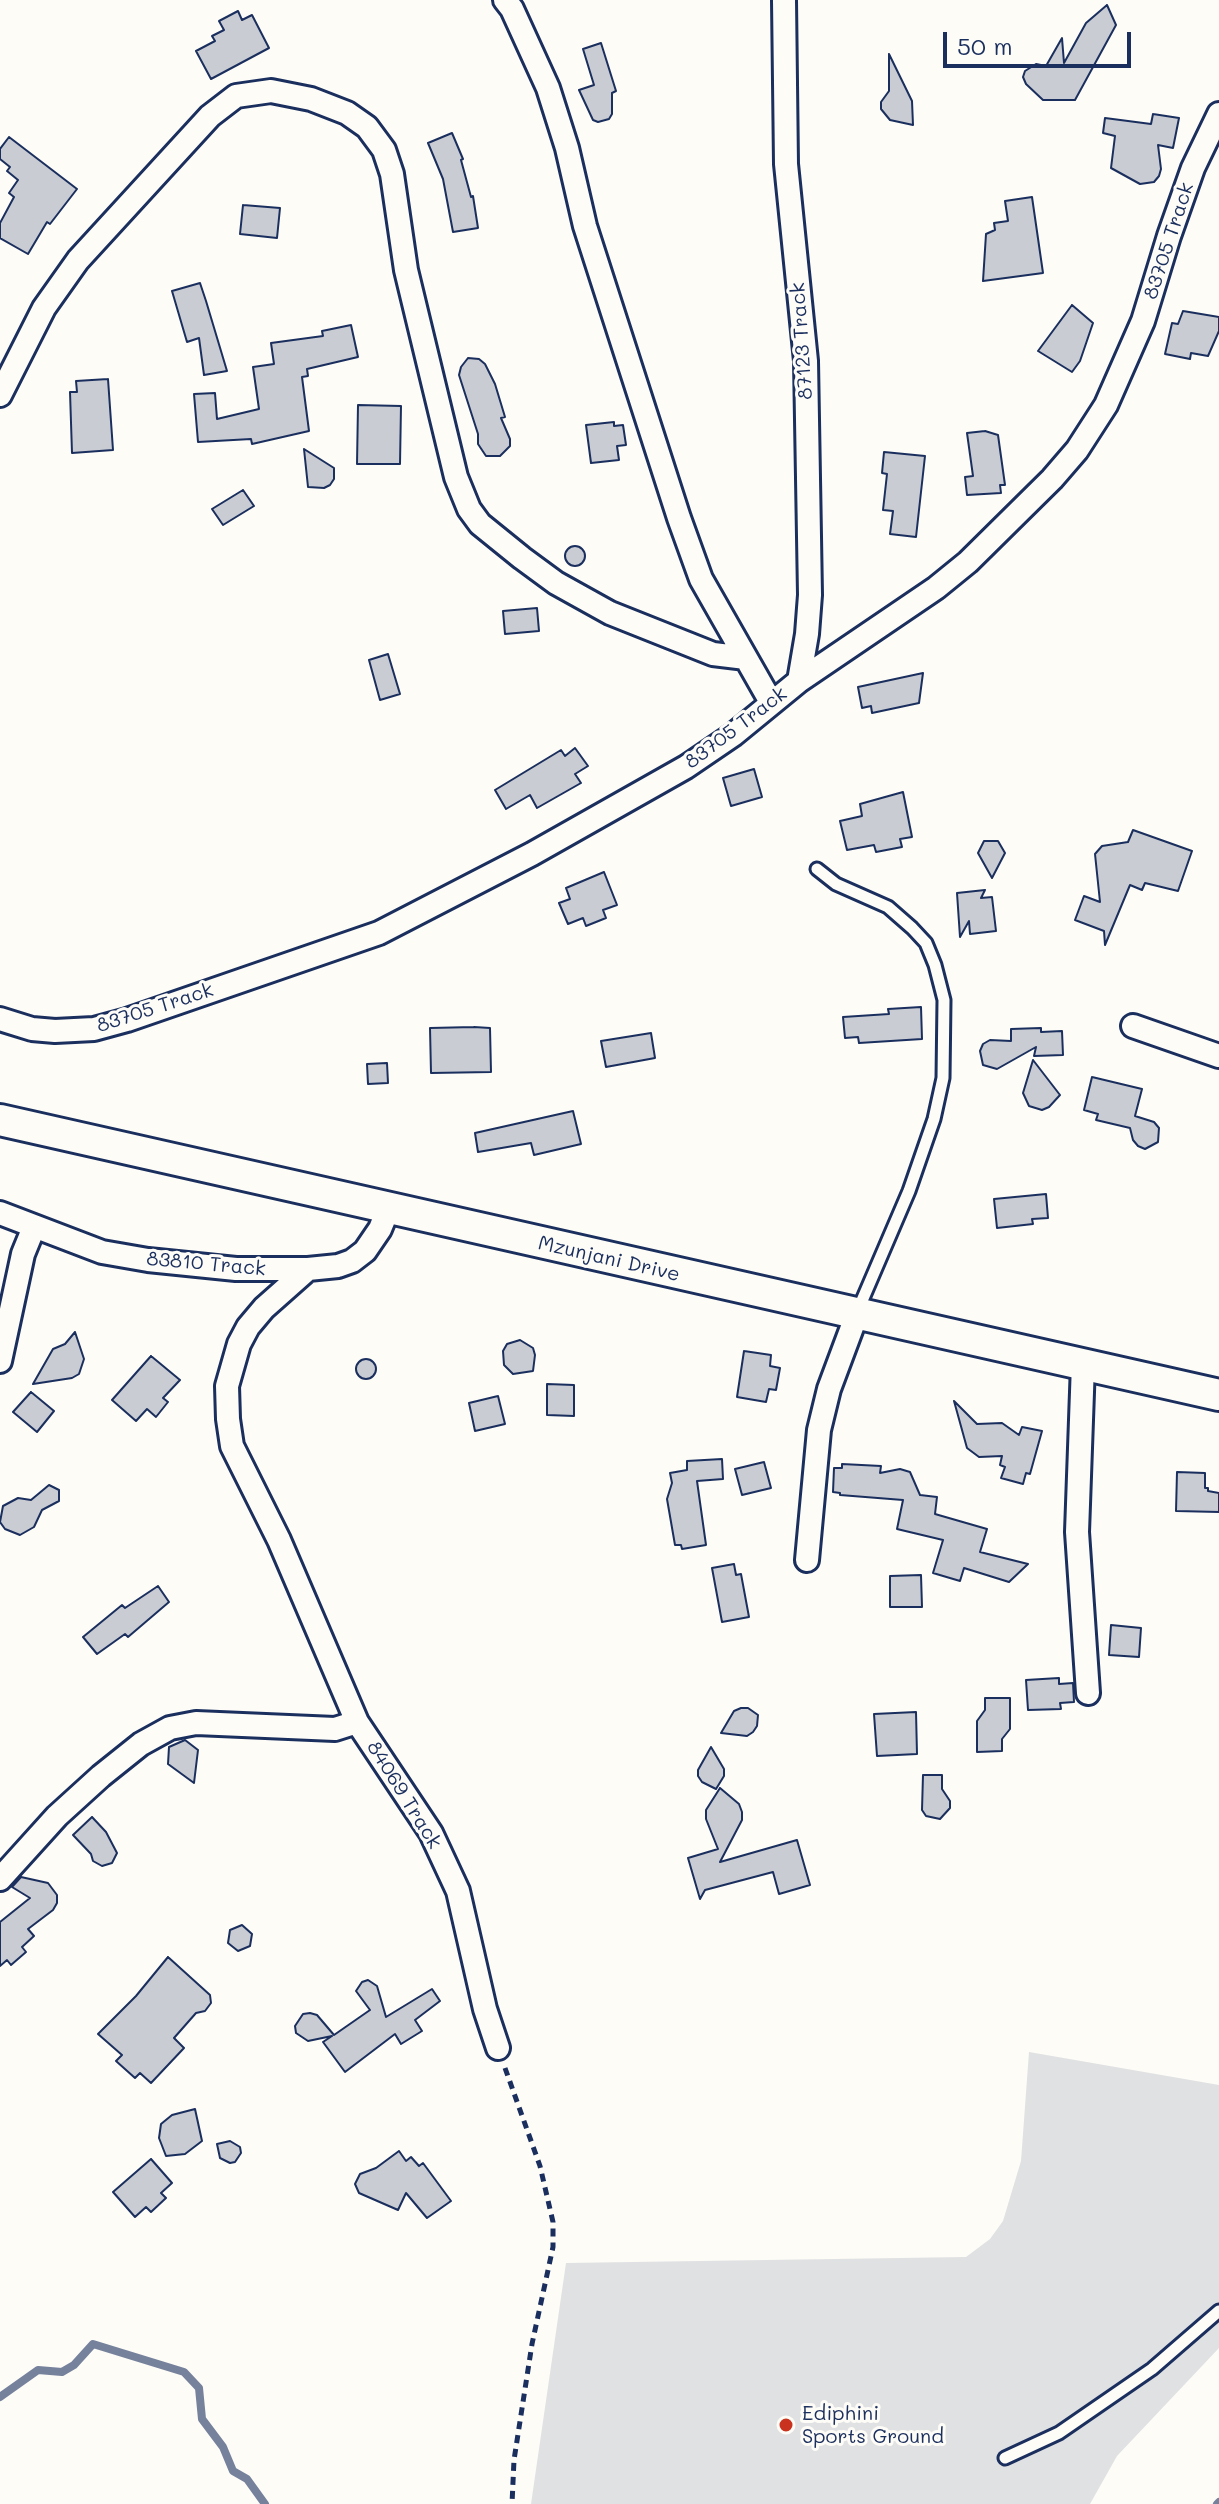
<!DOCTYPE html>
<html>
<head>
<meta charset="utf-8">
<style>
	body { margin:0 }
	#map { position:relative; width:1219px; height:2504px; overflow:hidden; background:#fdfcf7; font-family:Mali,sans-serif }
	canvas { display:block }
	.scale { position:absolute; left:943px; top:32px; width:188px; height:36px; box-sizing:border-box; border:4px solid #1b2f5e; border-top:0; padding-left:10px; font-size:24px; line-height:28px; white-space:nowrap; color:#1b2f5e; -webkit-text-stroke:6px #fdfcf7; paint-order:stroke }
</style>
</head>
<body>
<div id="map">
<canvas width="1219" height="2504"></canvas>
<div class="scale">50 m</div>
</div>
<script>
const context = document.querySelector('canvas').getContext('2d');
context.lineJoin = 'round';
function paint(path, color) {
  context.fillStyle = color;
  context.fill(path, 'evenodd');
}
function toPath(rows) {
  const path = new Path2D();
  for (const r of rows) {
    if (r.length === 3) {
      path.moveTo(r[0] + r[2], r[1]);
      path.arc(r[0], r[1], r[2], 0, 2 * Math.PI);
      continue;
    }
    path.moveTo(r[0], r[1]);
    for (let i = 2; i < r.length; i += 2) path.lineTo(r[i], r[i + 1]);
  }
  return path;
}
function strokePath(path, color, width, dash) {
  context.strokeStyle = color;
  context.lineWidth = width;
  context.lineCap = dash ? 'butt' : 'round';
  context.setLineDash(dash || []);
  context.stroke(path);
}
function drawText(font, color, halo, rows, align = 'center') {
  context.font = font + ' Mali,sans-serif';
  context.lineWidth = 6;
  context.setLineDash([]);
  context.textBaseline = 'middle';
  context.strokeStyle = halo;
  context.fillStyle = color;
  for (const [text, x, y, turn = 0] of rows) {
    context.save();
    context.translate(x, y);
    context.rotate((+turn || 0) * Math.PI / 180);
    context.textAlign = isNaN(turn) ? turn : align;
    if (halo) context.strokeText(text, 0, 0);
    context.fillText(text, 0, 0);
    context.restore();
  }
}
const green = toPath([
	[1029,2052,1219,2085,1219,2348,1117,2456,1090,2504,531,2504,566,2263,966,2257,990,2239,1003,2221,1021,2161]
]);
const stream = toPath([
	[0,2397,38,2370,62,2372,74,2365,93,2344,184,2372,199,2388,202,2419,223,2447,233,2471,247,2479,265,2504],
	[1217,2504,1219,2502]
]);
const building = toPath([
	[1107,5,1116,25,1075,100,1043,100,1026,84,1023,77,1025,71,1036,64,1046,66,1062,38,1064,63,1086,23,1107,5],
	[238,11,242,20,252,15,269,48,211,79,196,51,215,41,212,36,224,30,219,21,238,11],
	[601,43,616,91,612,93,612,114,609,119,598,122,593,120,579,90,594,85,583,49,601,43],
	[889,54,912,101,913,125,890,120,881,109,881,102,889,91,889,54],
	[1153,114,1179,118,1173,148,1158,145,1161,169,1159,176,1154,182,1140,184,1111,168,1115,136,1103,133,1105,118,1151,124,1153,114],
	[452,133,463,159,461,160,471,197,473,196,478,228,453,232,443,179,428,143,452,133],
	[9,137,77,189,50,224,47,222,28,254,0,238,0,223,14,197,9,193,18,180,7,171,10,167,0,159,0,149,9,137],
	[1032,197,1043,273,983,281,986,234,995,230,994,223,1008,221,1005,201,1032,197],
	[243,205,280,208,277,238,240,234,243,205],
	[200,283,206,301,227,371,204,375,199,338,187,342,172,291,200,283],
	[1072,305,1093,323,1080,361,1072,372,1038,351,1072,305],
	[1183,311,1219,317,1219,331,1208,356,1191,353,1190,359,1165,354,1172,323,1178,324,1183,311],
	[351,325,358,357,307,369,308,376,302,377,309,431,252,444,251,439,198,442,194,394,215,393,217,419,259,409,253,367,274,364,271,343,323,336,322,331,351,325],
	[468,358,479,359,485,364,495,384,505,417,501,418,510,439,510,446,500,456,486,456,478,444,478,434,459,375,461,367,468,358],
	[108,379,113,450,72,453,70,392,77,392,76,381,108,379],
	[358,405,401,406,400,464,357,464,358,405],
	[614,422,614,426,623,425,626,445,617,446,619,460,591,463,586,425,614,422],
	[985,431,998,435,1005,485,1000,485,1001,493,967,495,965,477,973,476,967,433,985,431],
	[304,449,334,468,334,479,330,485,324,488,308,487,304,449],
	[884,452,925,456,916,537,890,534,893,511,883,510,887,474,882,473,884,452],
	[243,490,254,506,223,525,212,509,243,490],
	[575,556,10],
	[537,608,539,631,505,634,503,611,537,608],
	[388,654,400,694,380,700,369,660,388,654],
	[923,673,919,703,872,713,871,706,862,708,858,687,923,673],
	[575,748,588,766,575,774,581,783,537,808,530,795,506,809,495,790,561,750,565,756,575,748],
	[754,769,762,797,731,806,723,778,754,769],
	[903,792,912,837,900,839,902,847,876,852,874,845,847,850,840,821,862,816,860,804,903,792],
	[1133,830,1192,851,1178,891,1145,883,1142,890,1130,885,1105,945,1104,931,1075,920,1084,896,1100,902,1095,854,1102,846,1128,842,1133,830],
	[984,841,998,841,1005,853,992,878,978,853,984,841],
	[604,872,617,905,603,910,606,918,586,926,583,918,568,924,559,903,570,899,566,888,604,872],
	[985,890,981,898,992,897,996,931,970,934,969,921,960,937,957,893,985,890],
	[921,1007,922,1039,859,1043,858,1037,845,1038,843,1017,889,1014,888,1009,921,1007],
	[474,1027,490,1028,491,1072,431,1073,430,1028,474,1027],
	[1041,1028,1041,1032,1062,1031,1063,1055,1034,1056,1036,1047,997,1069,983,1065,980,1051,983,1044,990,1040,1011,1041,1011,1029,1041,1028],
	[651,1033,655,1058,606,1067,601,1041,651,1033],
	[1033,1060,1060,1095,1049,1107,1042,1110,1029,1106,1023,1093,1033,1060],
	[387,1063,388,1083,368,1084,367,1064,387,1063],
	[1092,1077,1142,1089,1135,1116,1154,1122,1159,1128,1158,1142,1145,1149,1138,1146,1133,1140,1130,1128,1096,1120,1098,1114,1084,1110,1092,1077],
	[573,1111,581,1144,534,1155,531,1143,478,1152,475,1133,573,1111],
	[1046,1194,1048,1218,1032,1219,1033,1224,997,1228,994,1199,1046,1194],
	[75,1332,84,1359,79,1374,72,1378,33,1384,53,1349,65,1344,75,1332],
	[520,1340,533,1348,535,1355,533,1371,513,1374,504,1365,503,1351,507,1344,520,1340],
	[744,1351,771,1355,770,1366,780,1368,776,1390,769,1389,766,1402,737,1397,744,1351],
	[151,1356,180,1380,163,1398,168,1402,156,1417,147,1409,136,1421,112,1400,151,1356],
	[366,1369,10],
	[547,1384,574,1385,574,1416,547,1415,547,1384],
	[31,1392,54,1411,37,1432,13,1412,31,1392],
	[498,1396,505,1424,475,1431,469,1403,498,1396],
	[954,1401,977,1424,1002,1423,1019,1435,1022,1427,1042,1431,1030,1474,1026,1473,1023,1484,1001,1478,1005,1467,1000,1465,1002,1456,979,1457,967,1448,954,1401],
	[722,1459,723,1479,697,1481,706,1545,682,1549,681,1545,675,1545,667,1499,672,1483,670,1473,687,1470,687,1461,722,1459],
	[764,1462,771,1488,742,1495,735,1469,764,1462],
	[842,1464,881,1466,880,1473,900,1469,910,1472,920,1495,937,1497,935,1514,987,1529,980,1552,1028,1564,1009,1582,964,1568,960,1581,933,1573,943,1540,897,1529,903,1500,840,1495,840,1493,833,1492,834,1468,842,1468,842,1464],
	[1177,1472,1205,1473,1205,1488,1208,1488,1208,1491,1219,1493,1219,1512,1176,1511,1177,1472],
	[49,1485,59,1490,59,1501,42,1510,34,1527,20,1535,5,1529,0,1522,3,1506,18,1498,31,1500,49,1485],
	[734,1564,736,1575,741,1574,749,1617,722,1622,712,1568,734,1564],
	[921,1575,922,1607,890,1607,890,1576,921,1575],
	[158,1586,169,1602,128,1637,125,1634,97,1654,83,1637,122,1605,125,1608,158,1586],
	[1111,1625,1141,1628,1139,1657,1109,1655,1111,1625],
	[1059,1678,1059,1684,1073,1683,1074,1702,1060,1703,1061,1709,1028,1710,1026,1680,1059,1678],
	[985,1698,1010,1698,1010,1729,1002,1739,1002,1751,977,1752,977,1721,985,1710,985,1698],
	[741,1708,748,1708,758,1715,757,1726,753,1732,747,1736,721,1733,734,1711,741,1708],
	[916,1712,917,1754,877,1756,874,1714,916,1712],
	[185,1740,198,1750,194,1783,168,1764,169,1747,185,1740],
	[711,1747,724,1769,724,1776,716,1789,702,1782,698,1776,698,1770,711,1747],
	[923,1775,942,1775,942,1789,950,1801,950,1808,940,1819,926,1816,922,1810,923,1775],
	[720,1788,739,1804,742,1812,742,1820,720,1862,797,1840,810,1885,779,1894,773,1872,705,1890,700,1899,688,1858,718,1849,706,1819,706,1810,720,1788],
	[92,1817,106,1832,117,1853,112,1863,102,1866,93,1861,91,1854,73,1835,92,1817],
	[21,1877,48,1883,57,1895,57,1903,53,1910,28,1929,34,1936,22,1947,26,1952,11,1965,7,1960,0,1966,0,1922,30,1898,12,1887,21,1877],
	[242,1925,252,1934,250,1946,238,1951,228,1943,230,1930,242,1925],
	[168,1957,210,1995,211,2003,205,2011,196,2013,174,2038,184,2048,151,2083,140,2073,135,2078,116,2061,122,2055,98,2034,136,1996,168,1957],
	[368,1980,377,1986,386,2017,432,1989,440,2001,415,2020,422,2031,401,2044,395,2034,345,2072,323,2042,332,2036,308,2041,296,2033,295,2026,303,2014,310,2013,317,2015,334,2035,370,2010,356,1991,362,1982,368,1980],
	[195,2109,202,2141,185,2154,166,2156,159,2138,161,2124,172,2115,195,2109],
	[230,2141,240,2147,241,2153,235,2162,230,2163,220,2158,217,2144,230,2141],
	[399,2151,406,2161,411,2157,419,2166,423,2163,451,2201,427,2218,406,2193,398,2210,359,2193,355,2184,360,2174,376,2168,399,2151],
	[151,2159,172,2183,161,2193,166,2198,151,2212,146,2207,135,2217,113,2192,151,2159]
]);
const path = toPath([
	[505,2068,540,2166,553,2222,553,2247,532,2344,514,2460,512,2504]
]);
const lane = toPath([
	[817,869,836,884,888,907,912,928,926,943,935,965,944,1000,943,1078,934,1119,909,1191,858,1310],
	[1005,2458,1059,2433,1152,2369,1219,2311]
]);
const street = toPath([
	[505,0,512,9,548,88,567,148,585,226,679,518,701,579,771,702],
	[784,0,786,164,806,361,810,595,807,634,799,681],
	[0,395,44,308,78,260,210,116,236,96,271,91,311,99,347,113,367,127,384,150,392,174,406,270,456,477,469,509,480,524,522,558,556,583,610,613,713,654,746,658],
	[0,1019,32,1029,55,1031,94,1029,127,1020,379,933,532,854,686,767,733,735,799,681,936,588,968,562,1052,479,1077,450,1106,405,1143,321,1169,236,1193,168,1219,114],
	[1133,1026,1219,1056],
	[0,1213,102,1252,148,1260,236,1269,308,1269,338,1266,352,1261,365,1251,380,1229,389,1207],
	[308,1269,264,1308,248,1327,239,1344,227,1386,228,1419,232,1446,279,1540,357,1722,431,1833,458,1891,485,2009,498,2048],
	[0,1361,23,1254,34,1227],
	[1083,1364,1077,1532,1088,1693],
	[807,1560,819,1430,829,1389,857,1314],
	[0,1879,57,1816,101,1776,141,1744,170,1728,196,1723,335,1729,357,1722]
]);
const secondary = toPath([
	[0,1120,1219,1395]
]);
const markers = [
	[786,2425,8,"#c8321e"]
];
const streetNames = [
	["83705 Track",1169,241,-72],
	["87123 Track",802,341,-94],
	["83705 Track",736,728,-37],
	["83705 Track",155,1008,-18],
	["Mzunjani Drive",609,1259,13],
	["83810 Track",206,1264,5],
	["84069 Track",404,1795,58]
];
const poiNames = [
	["Ediphini",802,2414],
	["Sports Ground",802,2437]
];
paint(green, '#e0e1e3');
strokePath(stream, '#76819c', 8);
paint(building, '#c9ccd3');
strokePath(building, '#1b2f5e', 2);
strokePath(lane, '#1b2f5e', 17);
strokePath(street, '#1b2f5e', 28);
strokePath(secondary, '#1b2f5e', 36);
strokePath(path, '#1b2f5e', 5, [8, 6]);
strokePath(lane, '#fdfcf7', 11);
strokePath(street, '#fdfcf7', 22);
strokePath(secondary, '#fdfcf7', 30);
for (const [x, y, r, color] of markers) {
  const dot = new Path2D();
  dot.arc(x, y, r, 0, 2 * Math.PI);
  context.fillStyle = color;
  context.fill(dot);
  strokePath(dot, '#fdfcf7', 3);
}
drawText('20px', '#1b2f5e', '#fdfcf7', streetNames);
drawText('20px', '#1b2f5e', '#fdfcf7', poiNames, 'left');
</script>
</body>
</html>
